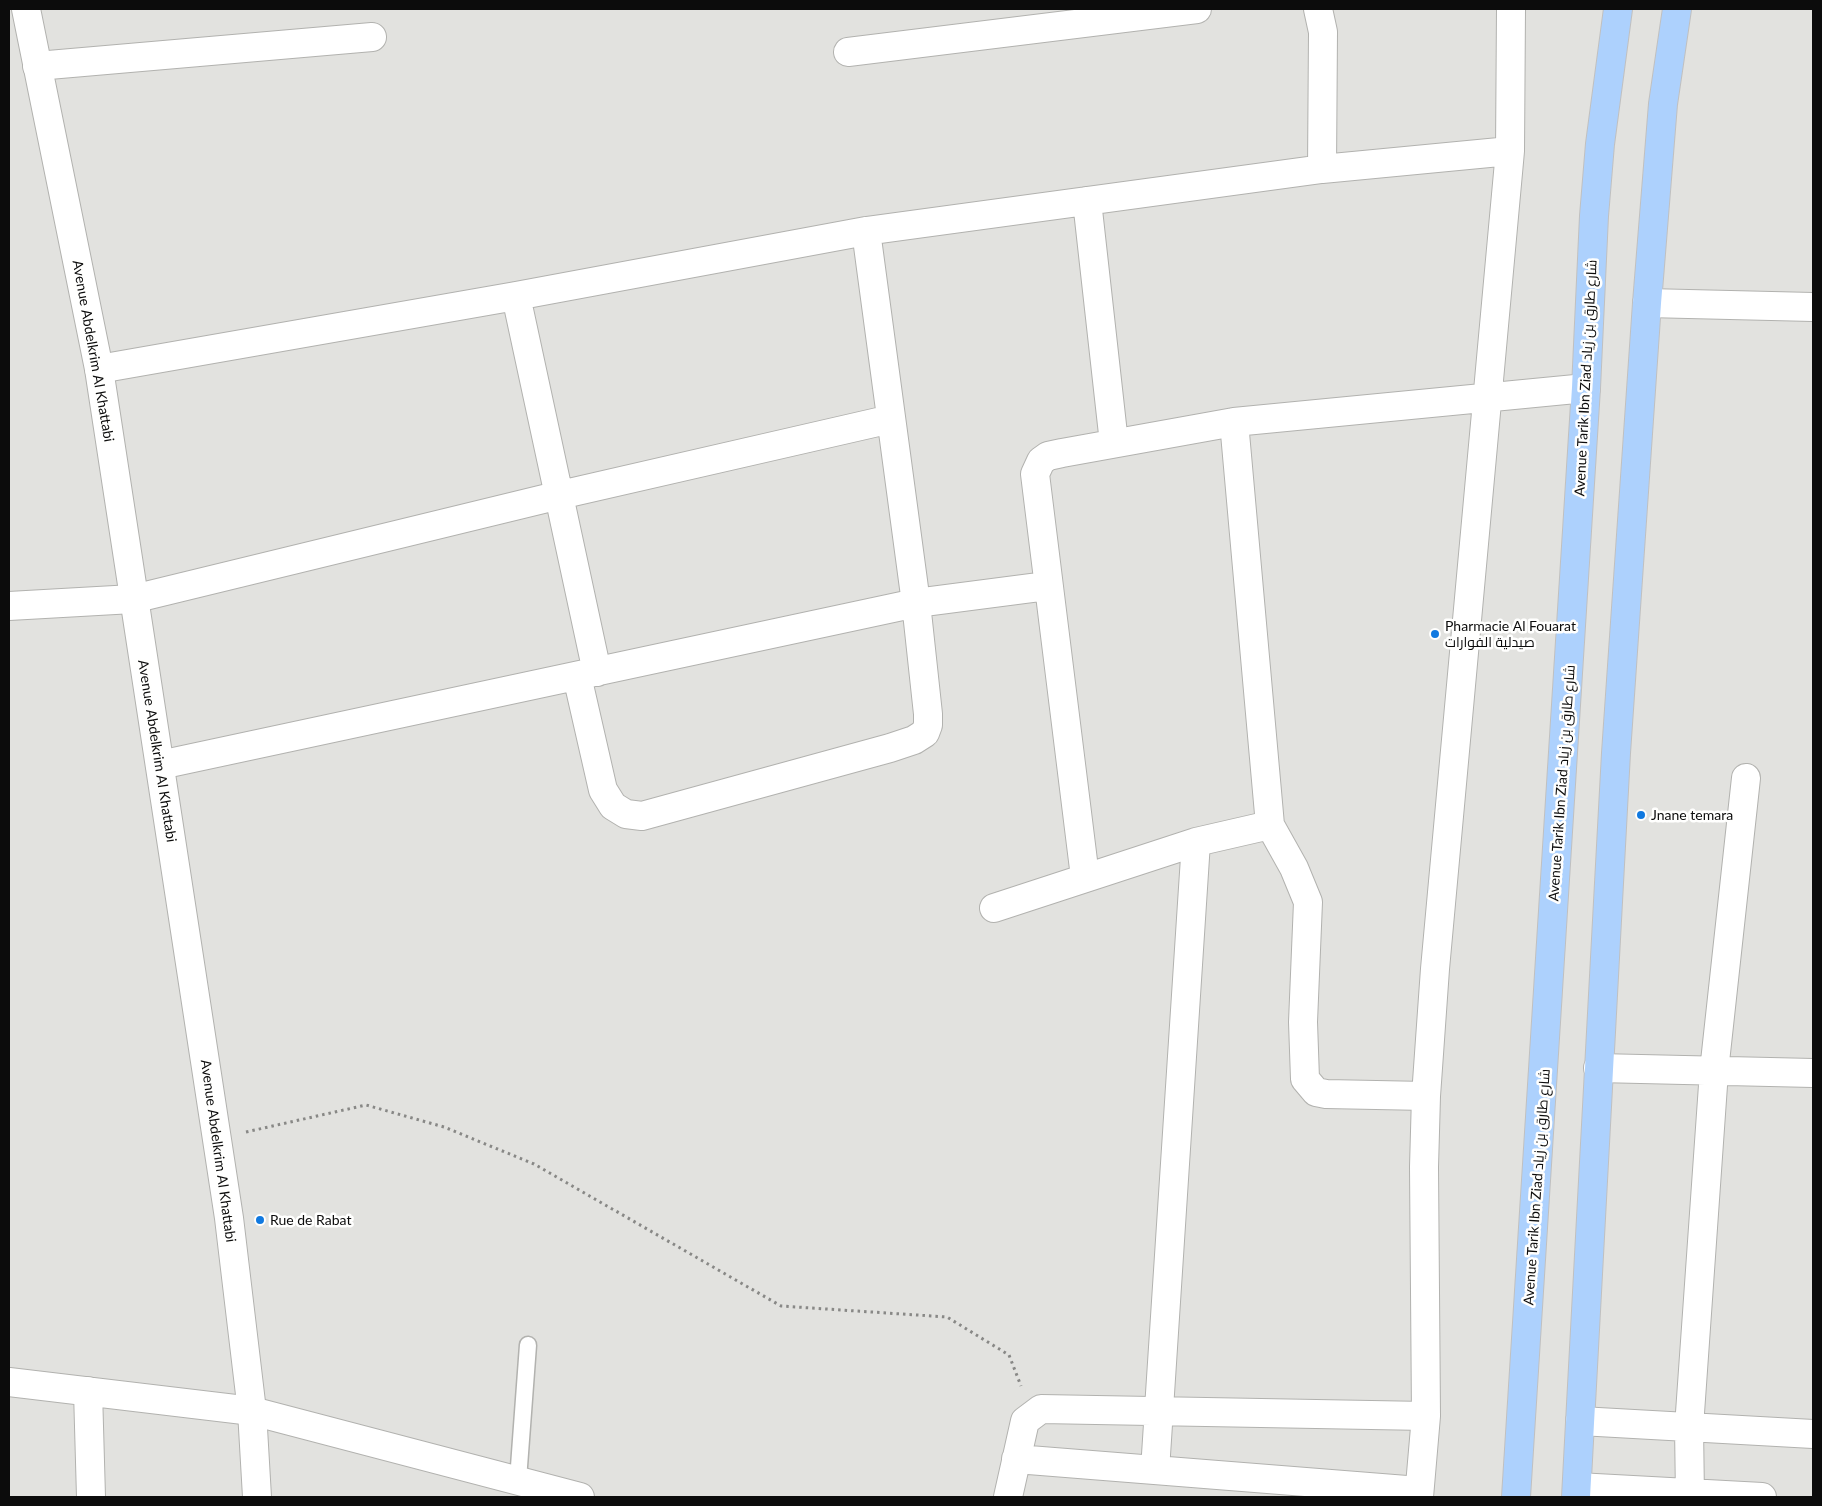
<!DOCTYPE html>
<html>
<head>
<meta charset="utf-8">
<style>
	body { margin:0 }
	#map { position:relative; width:1822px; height:1506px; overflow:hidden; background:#e2e2df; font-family:Lato,sans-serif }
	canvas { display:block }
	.frame { position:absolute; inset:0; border:10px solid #0c0c0c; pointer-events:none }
</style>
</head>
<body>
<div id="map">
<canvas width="1822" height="1506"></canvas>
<div class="frame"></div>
</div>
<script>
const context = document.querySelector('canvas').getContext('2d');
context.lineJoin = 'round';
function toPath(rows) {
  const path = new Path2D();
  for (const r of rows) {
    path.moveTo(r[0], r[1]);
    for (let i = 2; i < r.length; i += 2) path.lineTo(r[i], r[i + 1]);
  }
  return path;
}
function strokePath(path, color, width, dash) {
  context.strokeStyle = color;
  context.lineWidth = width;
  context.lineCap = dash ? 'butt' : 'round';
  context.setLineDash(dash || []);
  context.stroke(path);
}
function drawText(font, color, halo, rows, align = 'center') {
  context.font = font + ' Lato,Cairo,sans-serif';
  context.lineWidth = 5;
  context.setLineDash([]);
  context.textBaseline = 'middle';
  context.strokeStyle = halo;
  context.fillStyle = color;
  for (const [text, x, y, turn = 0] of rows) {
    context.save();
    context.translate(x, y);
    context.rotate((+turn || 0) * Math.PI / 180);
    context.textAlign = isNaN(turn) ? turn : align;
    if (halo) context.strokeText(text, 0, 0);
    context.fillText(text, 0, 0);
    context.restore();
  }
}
const path = toPath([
	[246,1132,366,1105,444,1127,534,1164,781,1306,947,1317,1009,1355,1021,1386]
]);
const lane = toPath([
	[518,1480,528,1345]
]);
const street = toPath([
	[1318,9,1323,32,1322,169],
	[848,52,1197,9],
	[37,66,372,37],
	[1087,201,1114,443],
	[516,296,597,672],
	[1647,303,1813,307],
	[99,369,516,296,866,231,1322,169,1510,151],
	[9,606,133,599,560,495,891,419],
	[577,676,603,790,613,806,626,814,642,816,890,748,914,740,925,733,928,725,928,714,916,603,866,231],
	[160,765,916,603,1047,586],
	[1270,825,1294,868,1308,902,1303,1022,1305,1079,1316,1092,1326,1094,1426,1096],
	[1085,877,1035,474,1041,461,1048,456,1062,453,1234,422,1586,388],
	[994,908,1196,842,1270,825,1234,422],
	[1598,1068,1813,1073],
	[9,1382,252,1411,580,1497],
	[88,1391,91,1497],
	[1580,1421,1813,1434],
	[1016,1459,1419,1491],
	[1155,1470,1196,842],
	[1577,1487,1762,1497],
	[1008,1497,1025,1421,1041,1409,1426,1416],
	[1419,1497,1426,1416,1424,1167,1426,1096,1435,969,1510,151,1511,9],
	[1690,1497,1689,1427,1714,1071,1746,778]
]);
const secondary = toPath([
	[26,9,99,369,229,1218,252,1411,257,1497]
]);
const primary = toPath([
	[1516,1497,1586,388,1594,216,1600,144,1618,9],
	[1576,1497,1616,753,1647,303,1663,104,1677,9]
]);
const markers = [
	[1435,634,5,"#1079e0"],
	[1641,815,5,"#1079e0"],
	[260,1220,5,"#1079e0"]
];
const streetNames = [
	["Avenue Abdelkrim Al Khattabi",93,351,80],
	["Avenue Tarik Ibn Ziad شارع طارق بن زياد",1586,378,-87],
	["Avenue Abdelkrim Al Khattabi",157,751,81],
	["Avenue Tarik Ibn Ziad شارع طارق بن زياد",1562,783,-86],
	["Avenue Abdelkrim Al Khattabi",218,1151,82],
	["Avenue Tarik Ibn Ziad شارع طارق بن زياد",1537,1187,-86]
];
const poiNames = [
	["Pharmacie Al Fouarat",1445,626],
	["صيدلية الفوارات",1445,642],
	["Jnane temara",1651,815],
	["Rue de Rabat",270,1220]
];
strokePath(lane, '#b2b2af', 19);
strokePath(street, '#b2b2af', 30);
strokePath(secondary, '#b2b2af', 30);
strokePath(primary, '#c0c0c0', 30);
strokePath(path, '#888886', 3, [2.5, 4]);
strokePath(lane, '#fff', 16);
strokePath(street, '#fff', 28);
strokePath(secondary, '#fff', 28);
strokePath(primary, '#add1fd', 28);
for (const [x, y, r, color] of markers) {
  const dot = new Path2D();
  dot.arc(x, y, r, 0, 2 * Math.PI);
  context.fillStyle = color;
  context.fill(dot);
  strokePath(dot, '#fffffe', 2);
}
drawText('14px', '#0c0c0c', '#fffffe', streetNames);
drawText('14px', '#0c0c0c', '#fffffe', poiNames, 'left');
</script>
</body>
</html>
